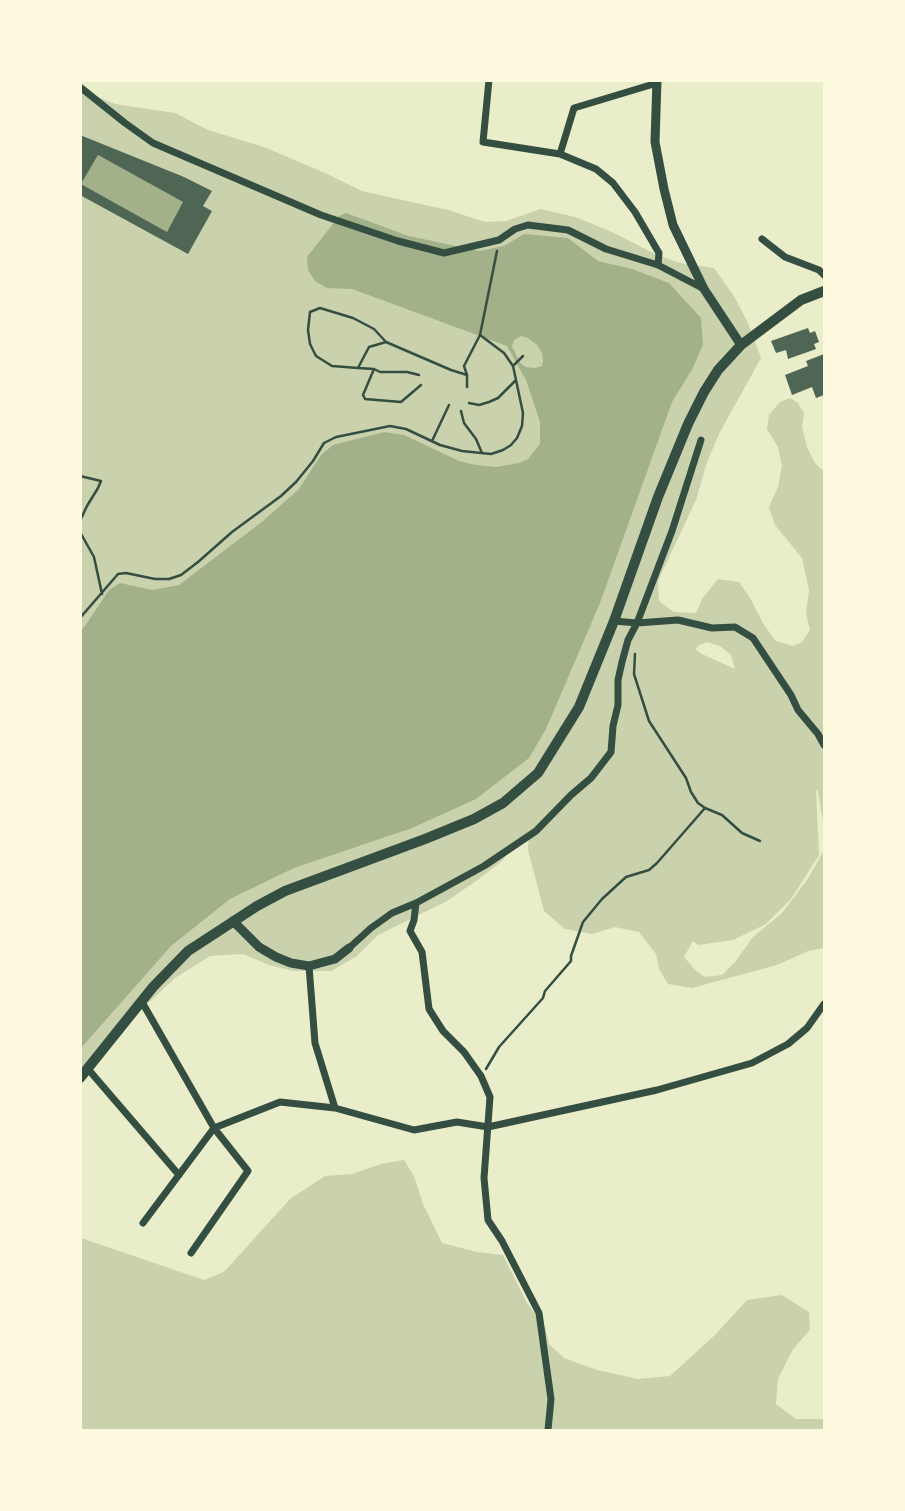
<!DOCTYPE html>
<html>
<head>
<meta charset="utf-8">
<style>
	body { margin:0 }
	#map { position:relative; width:905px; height:1511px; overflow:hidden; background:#e9edc9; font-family:Montserrat,sans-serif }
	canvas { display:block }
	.frame { position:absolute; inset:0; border:82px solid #fefae0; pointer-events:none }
</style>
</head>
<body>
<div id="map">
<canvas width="905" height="1511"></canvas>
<div class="frame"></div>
</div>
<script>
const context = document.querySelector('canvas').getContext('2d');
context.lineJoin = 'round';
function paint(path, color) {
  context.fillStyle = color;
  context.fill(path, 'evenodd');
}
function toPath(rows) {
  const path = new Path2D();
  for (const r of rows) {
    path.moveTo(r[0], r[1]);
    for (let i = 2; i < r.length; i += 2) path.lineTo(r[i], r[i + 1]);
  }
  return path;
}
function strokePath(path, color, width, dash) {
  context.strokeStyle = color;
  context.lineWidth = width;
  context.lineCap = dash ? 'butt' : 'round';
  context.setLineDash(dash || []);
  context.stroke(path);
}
const green = toPath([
	[81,90,115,104,175,113,208,130,264,147,325,173,362,191,448,210,485,222,506,221,541,209,575,217,612,232,657,255,680,263,714,268,734,296,748,323,761,358,720,432,707,462,696,500,658,581,659,599,660,602,674,612,696,613,702,599,718,579,739,582,750,598,764,625,776,641,793,646,802,642,810,630,806,614,809,590,802,558,775,525,769,507,778,487,782,466,778,447,767,429,769,415,780,402,790,398,798,403,804,413,802,427,807,447,815,463,820,468,824,470,824,841,823,822,818,792,816,789,819,855,791,899,766,924,733,940,698,945,693,941,684,957,696,971,705,977,722,975,736,961,752,938,783,912,809,877,824,850,824,948,808,951,777,965,692,988,668,984,659,969,656,954,639,932,615,927,592,934,565,929,544,911,528,850,529,832,513,845,502,861,479,879,447,901,378,935,357,956,331,971,294,971,269,965,243,954,210,956,175,978,133,1017,81,1079],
	[707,642,720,646,731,655,735,669,702,654,695,649,699,645],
	[404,1160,414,1176,423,1204,442,1243,477,1252,503,1255,527,1303,545,1326,549,1344,564,1358,597,1370,638,1379,670,1376,715,1335,747,1300,782,1295,809,1312,810,1330,793,1349,778,1379,776,1404,796,1419,824,1419,824,1430,81,1430,81,1238,204,1280,224,1272,290,1199,325,1176,352,1174,381,1164]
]);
const water = toPath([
	[98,155,183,202,167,232,81,184],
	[346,213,409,236,479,251,504,246,524,234,568,238,598,261,632,269,669,283,701,318,703,344,693,368,672,402,600,603,546,729,529,758,476,799,412,828,294,868,230,899,171,946,81,1048,81,630,85,626,109,590,120,583,152,590,179,585,263,521,299,489,321,455,333,445,384,432,404,435,459,461,476,465,496,467,519,463,528,459,540,444,540,422,526,380,507,346,352,289,327,288,315,281,308,270,307,257,339,216],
	[521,336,528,338,537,345,542,353,543,361,542,366,535,368,526,367,520,363,512,346,514,340]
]);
const building = toPath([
	[80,135,184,177,212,191,203,206,212,211,188,254,80,195],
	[98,155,183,202,167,232,81,184],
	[808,328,810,333,815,331,819,342,814,344,816,349,788,359,786,350,776,353,771,341],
	[824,354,824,395,816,398,812,387,792,395,785,375,808,366,806,361]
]);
const path = toPath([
	[386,342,369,347,358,368,374,369,380,372,407,372,419,375],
	[513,366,523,356],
	[358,368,332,366,316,356,310,344,308,330,310,312,320,308,353,318,374,329,386,342,451,370,467,375],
	[374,369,363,395,365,399,401,402,421,385],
	[467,387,467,375,464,366,480,335,497,251],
	[469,403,479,405,489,402,498,398,516,380],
	[461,411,464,423,476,439,482,453],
	[432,441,449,405],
	[80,476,101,481,98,488,87,506,80,521],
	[80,532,94,557,102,594],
	[80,618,118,574,126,573,155,579,169,579,181,575,198,562,232,532,281,496,296,482,313,461,324,443,336,437,390,426,406,429,440,445,462,451,491,454,503,450,511,445,517,438,522,426,523,413,513,366,504,353,480,335],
	[635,654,634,674,649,721,686,778,691,792,698,803,705,808,722,815,742,833,760,841],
	[486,1069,499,1047,543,998,545,991,571,961,571,956,583,922,602,899,626,877,649,870,657,863,705,808]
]);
const minor = toPath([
	[489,80,483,142,560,154,596,169,613,183,635,212,659,253,658,265],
	[80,87,125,123,153,143,321,215,398,241,444,253,499,240,515,229,528,225,568,230,606,249,658,265,704,289],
	[560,154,574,108,657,83],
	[762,239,785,257,819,270,824,275],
	[614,621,637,623,678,620,712,628,735,627,753,638,791,695,798,710,818,734,824,745],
	[416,903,414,920,410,931,422,952,429,1009,443,1031,464,1052,481,1076,490,1097,484,1178,488,1220,502,1241,539,1313,551,1399,548,1430],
	[349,948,371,928,392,913,416,903,484,866,536,831,571,795,591,778,611,752,613,726,618,705,618,680,622,662,628,640,637,623,672,531,701,440],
	[309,966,315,1043,335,1108],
	[142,1002,214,1128,248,1171,191,1253],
	[88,1069,179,1175],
	[143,1223,214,1128,280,1102,335,1108,414,1130,457,1122,488,1127,657,1090,752,1063,788,1044,807,1028,824,1004]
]);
const tertiary = toPath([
	[657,80,655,142,664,189,673,225,704,289,741,345],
	[233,921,259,947,276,957,291,963,309,966,335,959,349,948]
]);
const secondary = toPath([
	[80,1078,153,987,188,951,257,906,285,891,425,839,474,819,503,803,538,773,579,707,614,621,658,497,688,424,704,392,718,370,741,345,801,300,824,291]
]);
paint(green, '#cad2ad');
paint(water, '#a3b18a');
paint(building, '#4f6655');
strokePath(path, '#344e41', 2.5);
strokePath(minor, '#344e41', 7);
strokePath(tertiary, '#344e41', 9);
strokePath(secondary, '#344e41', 10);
</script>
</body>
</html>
